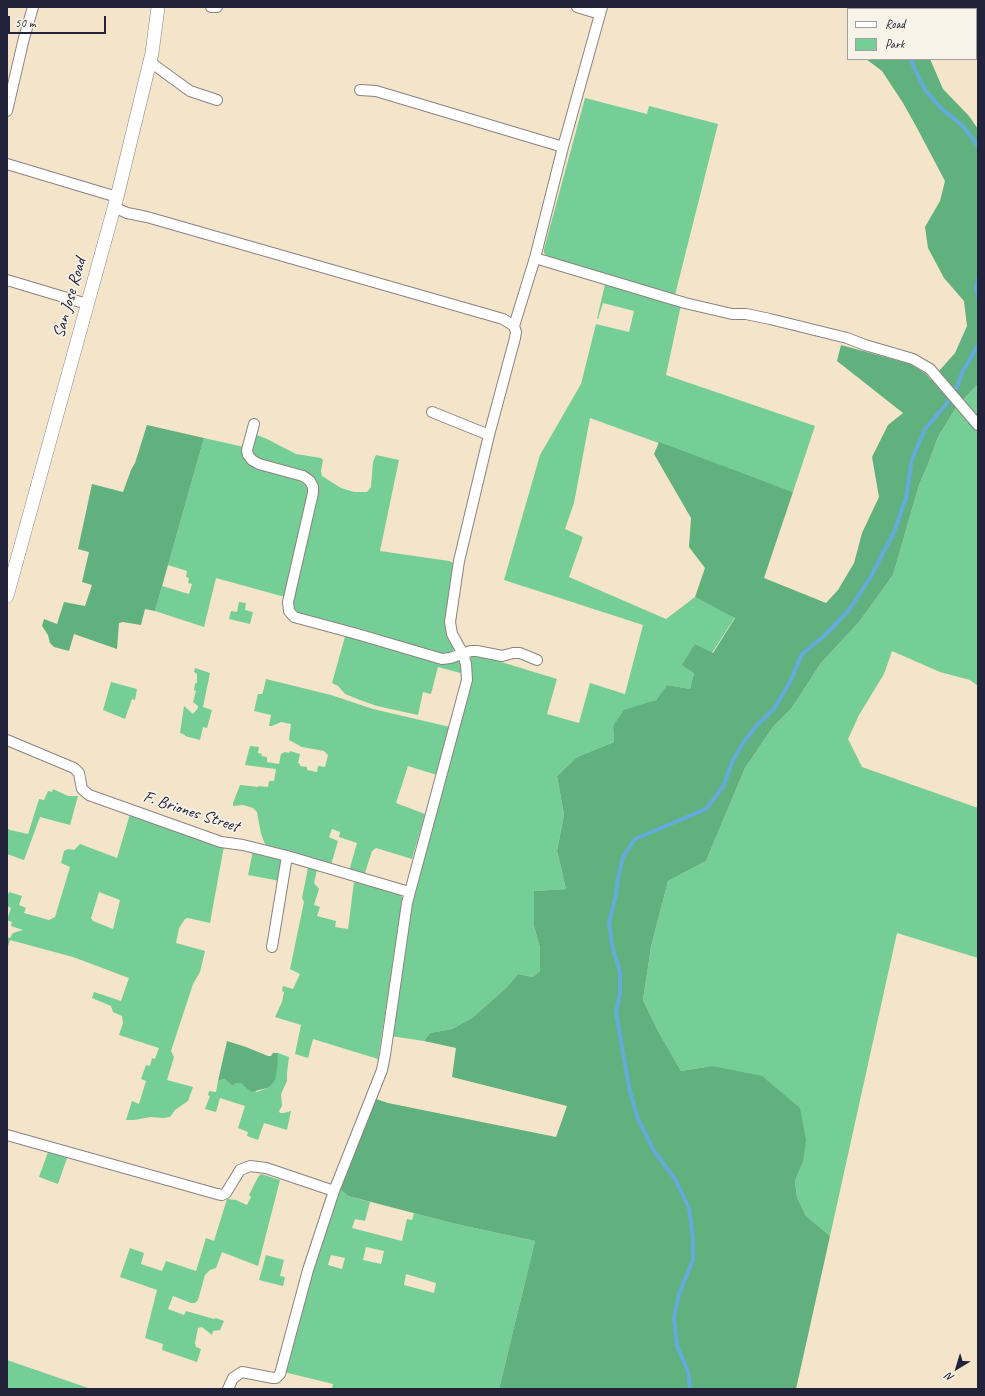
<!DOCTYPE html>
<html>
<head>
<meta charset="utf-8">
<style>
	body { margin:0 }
	#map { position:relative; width:985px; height:1396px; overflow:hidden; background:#f3e4ca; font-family:Caveat,sans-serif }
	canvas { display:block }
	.frame { position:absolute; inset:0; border:8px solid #22223b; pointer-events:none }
	.legend { position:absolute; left:847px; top:8px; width:130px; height:52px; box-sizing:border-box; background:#f7f3e8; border:1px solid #a29fa3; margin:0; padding:5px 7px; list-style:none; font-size:12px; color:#22223b }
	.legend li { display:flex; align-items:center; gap:8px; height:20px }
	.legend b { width:20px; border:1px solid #a29fa3 }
	.north { position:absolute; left:937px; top:1348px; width:40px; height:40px; -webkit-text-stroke:3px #f7f3e8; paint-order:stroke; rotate:218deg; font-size:11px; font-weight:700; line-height:16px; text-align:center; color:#22223b }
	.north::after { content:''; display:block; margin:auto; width:14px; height:18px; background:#22223b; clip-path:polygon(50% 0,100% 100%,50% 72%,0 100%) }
	.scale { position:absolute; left:8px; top:16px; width:98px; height:18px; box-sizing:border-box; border:2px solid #22223b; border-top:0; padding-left:5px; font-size:12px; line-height:14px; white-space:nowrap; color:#22223b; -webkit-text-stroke:3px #f7f3e8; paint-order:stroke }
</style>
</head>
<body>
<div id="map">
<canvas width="985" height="1396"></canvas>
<div class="frame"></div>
<ul class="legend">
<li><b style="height:5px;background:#fff"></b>Road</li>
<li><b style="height:11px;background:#75ce95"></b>Park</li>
</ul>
<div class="north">N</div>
<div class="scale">50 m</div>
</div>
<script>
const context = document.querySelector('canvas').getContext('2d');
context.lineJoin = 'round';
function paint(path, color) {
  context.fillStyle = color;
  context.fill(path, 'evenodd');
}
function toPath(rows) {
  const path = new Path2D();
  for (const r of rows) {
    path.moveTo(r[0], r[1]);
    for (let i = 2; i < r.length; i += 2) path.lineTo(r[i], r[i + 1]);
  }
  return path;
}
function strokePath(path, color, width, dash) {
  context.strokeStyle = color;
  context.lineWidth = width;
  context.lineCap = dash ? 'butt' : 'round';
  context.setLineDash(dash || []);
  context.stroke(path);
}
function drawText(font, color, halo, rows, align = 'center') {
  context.font = font + ' Caveat,sans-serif';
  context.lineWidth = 3.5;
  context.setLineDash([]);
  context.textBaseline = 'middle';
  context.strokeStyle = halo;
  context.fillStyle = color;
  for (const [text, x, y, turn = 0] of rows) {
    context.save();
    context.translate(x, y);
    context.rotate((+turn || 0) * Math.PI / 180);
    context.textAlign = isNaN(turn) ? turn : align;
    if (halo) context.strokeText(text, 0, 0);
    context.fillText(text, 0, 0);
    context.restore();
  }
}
const green = toPath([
	[585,98,647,114,649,106,718,124,675,295,550,258,544,253,544,249],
	[605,284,681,305,666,375,815,426,793,492,590,418,574,503,565,529,583,537,569,577,666,619,695,597,735,617,712,653,695,644,694,673,690,689,667,685,656,700,646,704,613,726,614,742,577,757,557,776,564,815,557,851,566,889,534,891,534,926,540,948,540,971,533,977,518,974,506,988,472,1018,452,1029,430,1033,424,1041,391,1036,410,910,471,676,471,657,472,655,475,654,557,679,547,714,579,723,590,683,625,694,643,625,504,580,540,455,581,384,596,324,629,332,634,311,603,303,598,319,597,319],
	[978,384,978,686,970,680,940,672,892,651,884,674,859,715,848,739,862,767,978,808,978,958,897,933,830,1236,806,1216,797,1197,795,1181,803,1162,712,1066,681,1071,658,1031,643,1000,651,947,668,881,706,861,745,768,773,727,791,709,821,663,859,622,893,575,919,485,927,467,938,437,957,406],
	[254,434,265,438,296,454,321,458,323,460,321,471,322,476,341,488,354,492,367,492,371,487,373,462,376,455,399,460,380,551,449,561,453,563,454,649,450,654,446,655,301,618,291,608,316,485,266,464,251,454],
	[204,438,244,447,244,452,295,478,306,486,309,491,285,597,216,578,204,627,155,611,162,586,189,594,192,584,188,583,189,578,186,577,187,571,168,565],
	[239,602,246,603,245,610,253,612,250,624,229,619,231,611,237,612],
	[346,633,458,661,463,664,464,674,438,667,431,694,423,692,418,715,377,706,360,700,345,694,338,686,332,683],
	[195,668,210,673,203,707,212,710,207,728,203,727,200,740,185,736,185,735,180,733,184,706,193,714,198,708,198,706,193,702,196,691,194,690,195,684,197,682,197,674,194,672],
	[266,679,331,695,373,709,450,727,437,775,408,766,396,803,425,814,412,859,376,848,372,851,364,876,349,871,357,843,339,837,340,832,332,829,329,837,338,841,331,865,267,846,265,844,261,834,257,812,253,808,243,805,233,806,233,803,240,785,258,787,258,786,268,787,269,781,274,781,276,769,245,765,250,746,259,747,258,753,262,754,261,756,267,757,267,762,279,764,281,754,285,752,289,753,290,751,300,754,298,763,300,764,300,766,307,767,307,770,317,772,318,766,325,767,328,755,324,751,302,747,289,740,291,724,281,722,272,726,269,726,271,715,254,711,258,694,262,694,263,692],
	[111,682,137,689,135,700,132,699,125,719,103,710],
	[53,789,68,796,78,796,70,825,40,817,24,860,7,854,7,828,10,830,28,834,39,799,44,800,48,791,52,792],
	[130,814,224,846,210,923,188,918,185,919,179,928,176,943,205,951,200,972,193,984,171,1051,174,1057,167,1080,193,1087,188,1101,175,1110,170,1117,163,1118,151,1117,134,1120,126,1120,132,1101,139,1104,146,1081,141,1079,146,1065,150,1066,152,1058,155,1059,159,1048,119,1035,123,1023,122,1016,113,1012,111,1006,92,998,94,992,121,1001,129,978,73,957,10,940,7,949,7,937,10,938,13,933,23,930,11,926,12,922,7,920,11,908,7,906,7,897,9,892,22,896,19,905,26,908,24,913,49,920,55,917,70,867,61,863,64,851,68,849,74,850,80,844,117,858],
	[99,892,120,900,113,929,93,921,91,918],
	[253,851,281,857,283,861,280,881,248,875],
	[308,868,317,870,314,883,319,889,314,905,320,907,317,916,336,921,335,927,348,929,354,882,394,892,399,894,403,898,378,1059,313,1039,308,1058,295,1054,301,1025,275,1017,282,1002,284,992,282,991,283,986,293,989,300,974,290,969,304,902,302,898],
	[278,1053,289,1057,287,1073,287,1081,281,1094,282,1106,279,1111,280,1113,284,1113,291,1111,287,1130,264,1123,258,1140,247,1136,248,1132,238,1128,245,1106,220,1098,216,1112,205,1109,210,1096,208,1095,209,1091,216,1092,218,1081,224,1079,233,1086,236,1083,241,1083,257,1092,267,1088,276,1068],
	[48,1152,67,1158,58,1184,39,1177],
	[261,1174,280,1180,258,1266,222,1252,216,1268,210,1270,205,1275,198,1300,195,1303,191,1303,173,1296,168,1309,184,1315,186,1311,214,1319,216,1318,224,1321,220,1330,213,1331,212,1335,202,1327,198,1328,195,1343,196,1347,201,1349,197,1362,162,1350,163,1344,145,1338,157,1290,120,1277,130,1248,144,1253,141,1264,162,1271,166,1261,196,1271,206,1238,214,1241,227,1199,236,1200,247,1205,251,1197,249,1195,258,1177],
	[340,1189,348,1196,370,1202,365,1221,355,1219,352,1228,402,1241,407,1219,412,1220,414,1213,456,1224,535,1241,499,1389,332,1389,333,1384,284,1372,302,1305,313,1272,333,1204],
	[366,1247,384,1251,381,1264,363,1260],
	[331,1255,345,1258,342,1269,328,1265],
	[406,1274,436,1283,434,1293,404,1285],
	[266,1255,284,1260,280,1276,285,1277,283,1286,259,1280],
	[7,1360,91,1389,7,1389]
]);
const forest = toPath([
	[853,7,914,7,915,9,853,9],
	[866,59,930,59,943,89,969,116,978,129,978,384,957,406,938,437,927,467,919,485,893,575,859,622,821,663,791,709,773,727,745,768,706,861,668,881,651,947,643,1000,658,1031,681,1071,712,1066,762,1076,800,1108,806,1140,803,1162,795,1181,797,1197,806,1216,830,1236,796,1389,499,1389,535,1241,456,1224,348,1196,340,1189,376,1099,388,1103,556,1137,567,1106,452,1077,456,1048,424,1041,430,1033,452,1029,472,1018,506,988,518,974,533,977,540,971,540,948,534,926,534,891,566,889,557,851,564,815,557,776,577,757,614,742,613,726,624,710,656,700,667,685,690,689,694,673,682,665,695,644,713,653,735,618,695,597,705,568,689,547,691,518,654,454,659,442,793,492,764,578,826,603,838,590,854,563,862,533,879,497,872,457,888,425,903,413,837,361,841,345,910,364,926,374,931,380,955,353,967,326,964,301,944,278,928,248,925,227,940,201,945,181,917,128,903,103,882,71],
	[147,425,204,438,155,611,145,609,141,625,123,622,119,623,117,649,74,634,69,651,54,647,50,643,48,635,42,626,44,619,57,624,64,602,85,606,92,585,82,582,89,552,78,549,92,484,123,492,131,470,135,463],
	[227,1041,246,1047,268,1056,271,1056,273,1053,278,1053,277,1070,275,1080,272,1084,267,1088,251,1092,241,1083,236,1083,233,1086,224,1079,218,1081]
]);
const stream = toPath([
	[891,7,892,9],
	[911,59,914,67,925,90,943,110,963,126,978,146],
	[978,279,976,288,978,296],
	[690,1389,688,1371,677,1346,674,1318,679,1294,693,1260,693,1238,689,1208,675,1179,654,1151,637,1117,629,1087,616,1012,620,994,620,972,612,945,609,923,616,895,618,878,623,857,635,839,706,809,724,785,732,762,743,743,757,725,774,709,790,682,802,654,824,636,849,610,870,578,894,532,906,498,912,459,925,429,949,401,957,387,962,373,978,345]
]);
const minor = toPath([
	[211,7,217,7],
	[577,7,600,14],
	[150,62,190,91,217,100],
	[360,90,376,91,563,147],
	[7,111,24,38,33,7],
	[7,164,117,197],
	[114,207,127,213,147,217,503,319,514,326],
	[535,258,685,303,732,314,746,314,770,319,847,338,865,345,913,359,930,369,978,425],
	[7,280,87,304],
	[432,412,489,435],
	[254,424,247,450,248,455,252,460,259,464,303,476,310,481,313,487,313,493,288,602,289,611,294,617,357,634,442,659,450,658,471,651,477,651,502,656,513,653,520,653,537,660],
	[7,740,74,768,79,773,82,789,89,795,221,842,243,845,287,856,409,892],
	[272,947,287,856],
	[7,1135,217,1194,222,1195,226,1193,240,1170,250,1166,266,1168,334,1191],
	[228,1389,233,1378,242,1372,273,1378,276,1378,280,1374,308,1270,334,1191,382,1070,385,1055,407,903,467,680,466,664,463,654,452,634,450,622,459,561,489,435,515,338,516,332,514,326,535,258,563,147,602,7]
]);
const tertiary = toPath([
	[7,596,117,197,152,53,158,7]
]);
const streetNames = [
	["San Jose Road",70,298,-74],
	["F. Briones Street",191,812,18]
];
paint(green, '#75ce95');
paint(forest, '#60b17e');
strokePath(stream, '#63abda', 4);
strokePath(minor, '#8a8382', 12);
strokePath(tertiary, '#8a8382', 14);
strokePath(minor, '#fff', 10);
strokePath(tertiary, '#fff', 13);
drawText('17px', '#22223b', '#f7f3e8', streetNames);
</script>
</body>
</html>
